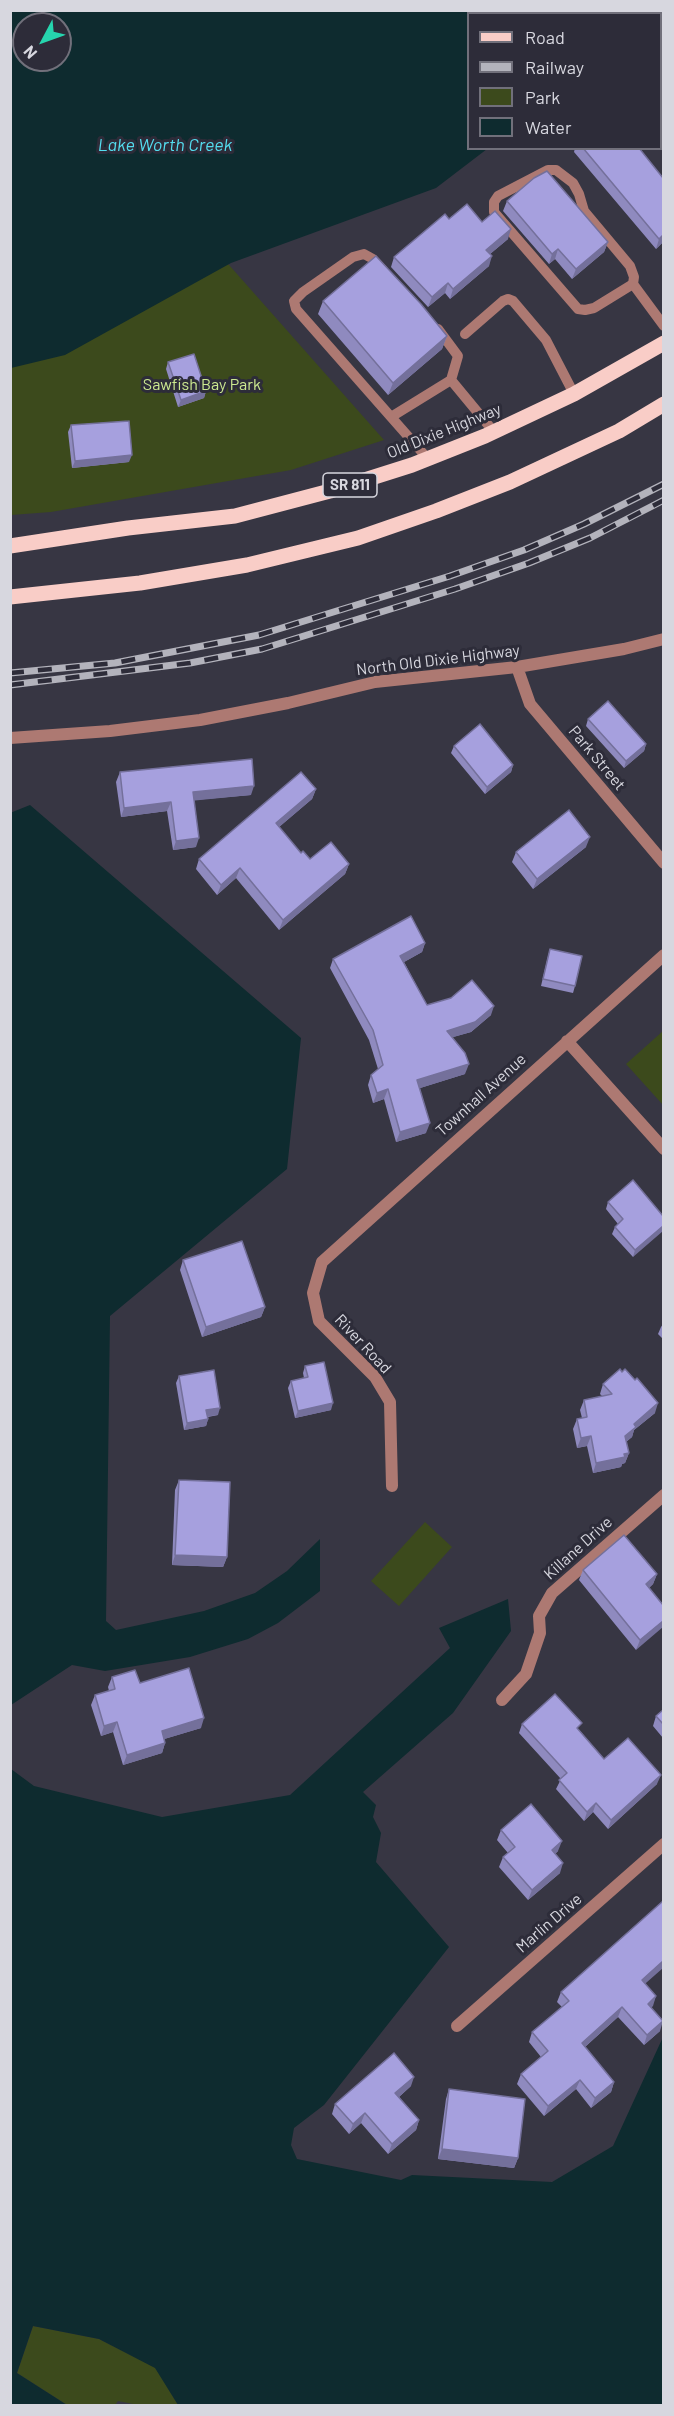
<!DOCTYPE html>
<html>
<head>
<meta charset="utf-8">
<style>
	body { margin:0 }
	#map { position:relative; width:674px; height:2416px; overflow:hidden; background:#373643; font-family:Barlow,sans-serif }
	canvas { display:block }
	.frame { position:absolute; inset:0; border:12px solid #d7d7df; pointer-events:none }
	.legend { position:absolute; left:467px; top:12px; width:195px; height:138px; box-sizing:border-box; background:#2d2c39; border:2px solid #71707b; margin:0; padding:8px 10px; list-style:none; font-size:18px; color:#d7d7df }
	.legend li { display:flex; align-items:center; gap:12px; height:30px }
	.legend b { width:30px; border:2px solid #71707b }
	.north { position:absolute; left:12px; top:12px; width:60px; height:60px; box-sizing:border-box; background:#2d2c39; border:2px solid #71707b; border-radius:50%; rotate:229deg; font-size:16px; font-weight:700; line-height:24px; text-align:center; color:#d7d7df }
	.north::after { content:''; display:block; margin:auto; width:21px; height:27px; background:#26d5ae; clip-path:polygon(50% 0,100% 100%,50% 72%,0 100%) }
</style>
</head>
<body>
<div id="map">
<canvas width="674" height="2416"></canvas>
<div class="frame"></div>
<ul class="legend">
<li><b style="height:8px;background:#f9cdc7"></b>Road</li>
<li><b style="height:8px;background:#b3b3bc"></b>Railway</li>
<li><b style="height:16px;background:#3c4a1c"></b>Park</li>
<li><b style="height:16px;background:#0e2b2f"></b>Water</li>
</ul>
<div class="north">N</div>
</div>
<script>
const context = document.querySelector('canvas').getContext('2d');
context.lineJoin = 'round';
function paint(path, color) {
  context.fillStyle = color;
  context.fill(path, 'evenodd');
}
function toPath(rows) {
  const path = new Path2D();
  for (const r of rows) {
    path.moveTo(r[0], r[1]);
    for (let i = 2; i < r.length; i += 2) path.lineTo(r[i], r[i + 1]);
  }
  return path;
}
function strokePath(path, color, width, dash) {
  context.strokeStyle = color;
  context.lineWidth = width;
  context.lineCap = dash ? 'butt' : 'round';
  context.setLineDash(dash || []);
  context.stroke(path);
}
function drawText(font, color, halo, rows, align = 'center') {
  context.font = font + ' Barlow,sans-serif';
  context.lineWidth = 6;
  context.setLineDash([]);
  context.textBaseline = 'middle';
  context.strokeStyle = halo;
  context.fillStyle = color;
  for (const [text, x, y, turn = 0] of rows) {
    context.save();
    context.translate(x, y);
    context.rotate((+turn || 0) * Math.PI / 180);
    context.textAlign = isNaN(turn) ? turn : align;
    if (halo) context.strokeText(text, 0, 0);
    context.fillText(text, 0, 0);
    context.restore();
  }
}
const green = toPath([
	[222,257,384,440,291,470,51,512,11,515,11,362],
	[663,1031,663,1105,626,1064],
	[425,1522,452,1547,399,1606,371,1581],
	[33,2326,99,2339,156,2368,178,2405,138,2405,118,2401,115,2405,67,2405,17,2373]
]);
const water = toPath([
	[663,10,663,21,661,25,660,14,468,14,468,148,487,149,436,188,231,263,65,355,11,368,11,11],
	[24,24,60,24,60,60,24,60],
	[30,805,301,1038,287,1169,110,1316,106,1621,116,1630,204,1611,255,1593,287,1571,320,1539,320,1591,278,1623,248,1639,190,1657,105,1671,72,1665,11,1705,10,813],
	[508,1599,511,1631,453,1713,363,1792,376,1805,373,1817,381,1833,376,1862,449,1947,324,2105,294,2128,291,2145,297,2159,401,2180,412,2175,552,2182,613,2146,663,2037,663,2405,178,2405,155,2368,99,2339,33,2326,17,2373,67,2405,11,2405,11,1769,34,1786,162,1817,290,1795,450,1648,439,1628]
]);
const lane = toPath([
	[383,270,373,259,364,254,353,257,303,292,294,301,296,309,428,459],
	[633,284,594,308,585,310,578,309,494,212,494,202,498,196,548,170,556,170,573,183,579,194,584,211,630,266,634,277,633,284,664,326],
	[465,334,503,301,508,299,513,301,546,340,574,394],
	[451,380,494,432],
	[391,417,451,380,458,356,438,329]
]);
const street = toPath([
	[517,667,530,704,664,863],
	[10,738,110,731,200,720,288,703,375,682,517,667,624,649,664,639],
	[567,1041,664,1149],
	[392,1486,390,1402,375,1377,319,1321,313,1293,322,1262,664,955],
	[502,1700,526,1674,540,1633,539,1616,552,1593,664,1495],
	[457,2026,664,1844]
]);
const primary = toPath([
	[10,546,128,528,235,516,330,491,412,465,485,436,574,394,664,343],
	[10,597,140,583,247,565,358,538,436,511,510,482,619,431,664,404]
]);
const rail = toPath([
	[10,673,115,663,259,635,450,576,524,550,584,524,664,484],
	[10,685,190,663,262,649,455,589,529,563,590,538,664,500]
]);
const wall = toPath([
	[575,148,639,148,663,242,656,249,574,152],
	[507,201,608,242,604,252,572,279,555,259,549,264,503,211],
	[449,219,482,222,508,239,490,254,489,266,450,299,445,293,428,307,391,267,394,257],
	[323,301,447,336,442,349,388,395,318,314],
	[168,362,206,391,204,398,178,407,166,369],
	[71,425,129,462,72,468,68,432],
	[588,719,646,744,644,751,624,768,586,726],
	[454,746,513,765,511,772,485,794,451,753],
	[120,772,251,795,194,800,196,847,173,850,167,811,121,817,116,782],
	[316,789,312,799,279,827,301,853,310,859,349,864,345,874,279,930,236,878,217,895,196,869,199,859],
	[586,847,533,889,512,862,516,852],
	[425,943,422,952,404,962,427,1005,491,1015,471,1032,453,1037,465,1074,420,1088,426,1133,396,1142,384,1099,373,1103,368,1085,371,1075,378,1069,369,1040,330,968,333,959],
	[550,949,575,986,573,993,541,986,548,956],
	[608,1202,663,1216,633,1257,612,1234,615,1227,618,1224,606,1209],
	[183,1260,265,1307,261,1317,202,1337,180,1270],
	[663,1324,663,1339,658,1334,661,1327],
	[305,1366,331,1410,295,1418,288,1388,291,1381,304,1378,303,1373],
	[179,1376,218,1415,208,1417,208,1419,206,1426,184,1430,176,1383],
	[603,1384,655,1413,634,1430,632,1437,626,1442,629,1453,625,1463,622,1464,621,1467,593,1473,587,1446,577,1448,573,1429,577,1419,582,1418,580,1410,584,1400,602,1396,600,1394],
	[179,1480,227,1557,223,1567,172,1565,175,1490],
	[583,1570,657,1574,653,1584,649,1588,663,1605,636,1650,579,1580],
	[112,1677,140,1683,201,1728,164,1739,165,1743,162,1753,123,1765,113,1732,101,1736,91,1705,95,1695,109,1691,108,1687],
	[663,1710,663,1738,653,1726,656,1716],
	[522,1724,580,1731,604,1759,657,1784,608,1829,593,1812,584,1821,556,1789,561,1779,519,1733],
	[501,1830,558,1851,555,1854,560,1873,528,1900,499,1867,503,1857,508,1853,497,1840],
	[645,1984,656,1996,651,2008,660,2031,644,2045,618,2017,585,2047,614,2082,611,2092,591,2108,576,2089,544,2116,517,2084,521,2074,541,2057,529,2042,532,2032,562,2007,557,2002,561,1992],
	[411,2086,399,2097,419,2120,416,2130,388,2154,361,2123,349,2134,332,2114,335,2104],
	[449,2089,518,2158,514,2168,438,2159,446,2099]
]);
const shadedWall = toPath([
	[511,229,508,239,483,260,486,250],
	[663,235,663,242,656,249,659,239],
	[608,242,604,252,572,279,576,269],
	[558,249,555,259,549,264,552,254],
	[492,256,489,266,450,299,453,289],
	[448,283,445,293,428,307,432,297],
	[447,336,442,349,388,395,393,383],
	[206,391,204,398,178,407,181,400],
	[132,455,129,462,72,468,75,461],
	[646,744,644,751,624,768,626,761],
	[513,765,511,772,485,794,487,787],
	[254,786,251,795,190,801,193,792],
	[316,789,312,799,272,833,276,823],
	[171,802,167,811,121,817,124,808],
	[590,837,586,847,533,889,537,879],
	[199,838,196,847,173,850,176,841],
	[349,864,345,874,279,930,283,920],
	[240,868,236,878,217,895,221,885],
	[425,943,422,952,397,966,400,956],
	[494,1006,491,1015,471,1032,443,1040,447,1031],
	[469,1064,465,1074,414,1090,417,1080],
	[388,1089,384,1099,373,1103,377,1093],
	[430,1123,426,1133,396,1142,400,1132],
	[663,1226,663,1231,633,1257,635,1250],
	[265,1307,261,1317,202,1337,206,1327],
	[333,1403,331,1410,295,1418,298,1411],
	[658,1403,655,1413,634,1430,632,1437,621,1446,625,1436,634,1424],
	[220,1408,218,1415,204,1417,206,1410],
	[208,1419,206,1426,184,1430,187,1423],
	[591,1436,587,1446,577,1448,581,1438],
	[629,1453,625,1463,622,1464,621,1467,593,1473,596,1463],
	[175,1555,227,1557,223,1567,172,1565],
	[657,1574,653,1584,642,1594,646,1584],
	[663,1621,663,1627,636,1650,640,1640],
	[204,1718,201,1728,158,1741,162,1731],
	[117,1722,113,1732,101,1736,104,1726],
	[165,1743,162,1753,123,1765,127,1755],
	[661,1775,657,1784,608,1829,611,1820],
	[596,1803,593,1812,584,1821,587,1812],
	[562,1841,558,1851,548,1860,552,1850],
	[563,1863,560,1873,528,1900,532,1890],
	[663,1961,663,1968,638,1990,642,1980],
	[656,1996,653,2006,645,2014,648,2004],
	[622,2007,618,2017,578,2053,582,2043],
	[663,2021,660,2031,644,2045,647,2035],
	[414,2077,411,2086,392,2103,395,2093],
	[580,2080,576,2089,544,2116,548,2106],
	[614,2082,611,2092,591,2108,595,2098],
	[365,2113,361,2123,349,2134,353,2124],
	[419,2120,416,2130,388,2154,392,2144],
	[442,2149,518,2158,514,2168,438,2159]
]);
const building = toPath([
	[583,148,639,148,663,178,663,235,659,239,583,148],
	[547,171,608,242,576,269,558,249,552,254,507,201,534,178,547,171],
	[467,204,482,222,495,211,511,229,486,250,492,256,453,289,448,283,432,297,394,257,445,214,449,219,467,204],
	[376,256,421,304,447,336,393,383,323,301,376,256],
	[194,354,206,391,181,400,168,362,194,354],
	[129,421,132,455,75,461,71,425,129,421],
	[608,701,646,744,626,761,588,719,608,701],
	[480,724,513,765,487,787,454,746,480,724],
	[252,759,254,786,193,792,199,838,176,841,171,802,124,808,120,772,252,759],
	[301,772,316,789,276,823,301,853,303,851,310,859,331,842,349,864,283,920,240,868,221,885,199,859,301,772],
	[569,810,590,837,537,879,516,852,569,810],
	[411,916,425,943,400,956,427,1005,451,998,472,980,494,1006,475,1022,447,1031,465,1053,469,1064,417,1080,430,1123,400,1132,388,1089,377,1093,371,1075,383,1065,373,1030,333,959,411,916],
	[550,949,582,956,575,986,543,979,550,949],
	[633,1180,663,1216,663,1226,635,1250,615,1227,623,1219,608,1202,633,1180],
	[242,1241,265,1307,206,1327,183,1260,242,1241],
	[324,1362,333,1403,298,1411,291,1381,308,1377,305,1366,324,1362],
	[620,1369,622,1372,625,1369,635,1380,637,1378,658,1403,634,1424,636,1427,625,1436,629,1453,624,1454,625,1457,596,1463,591,1436,581,1438,577,1419,587,1417,584,1400,612,1394,603,1384,620,1369],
	[214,1370,220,1408,206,1410,208,1419,187,1423,179,1376,214,1370],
	[179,1480,230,1482,227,1557,175,1555,179,1480],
	[624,1535,657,1574,646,1584,663,1605,663,1621,640,1640,583,1570,624,1535],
	[189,1668,204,1718,162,1731,165,1743,127,1755,117,1722,104,1726,95,1695,115,1689,112,1677,135,1670,140,1683,189,1668],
	[555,1694,582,1723,577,1728,604,1759,628,1738,661,1775,611,1820,596,1803,587,1812,559,1780,567,1773,522,1724,555,1694],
	[663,1710,663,1724,656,1716,663,1710],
	[531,1804,562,1841,552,1850,563,1863,532,1890,503,1857,515,1847,501,1830,531,1804],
	[663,1901,663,1961,642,1980,656,1996,648,2004,663,2021,647,2035,622,2007,582,2043,614,2082,595,2098,580,2080,548,2106,521,2074,548,2051,532,2032,569,2001,561,1992,663,1901],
	[394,2053,414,2077,395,2093,419,2120,392,2144,365,2113,353,2124,335,2104,394,2053],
	[449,2089,525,2099,518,2158,442,2149,449,2089]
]);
const shields = [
	[350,485,54]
];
const shieldNames = [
	["SR 811",350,485]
];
const parkNames = [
	["Sawfish Bay Park",202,385]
];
const streetNames = [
	["Old Dixie Highway",444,431,-22],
	["North Old Dixie Highway",438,660,-7],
	["Park Street",597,758,50],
	["Townhall Avenue",481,1095,-42],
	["River Road",363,1344,47],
	["Killane Drive",578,1548,-42],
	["Marlin Drive",549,1923,-41]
];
const waterNames = [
	["Lake Worth Creek",165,145]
];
paint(green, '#3c4a1c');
paint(water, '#0e2b2f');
strokePath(lane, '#ad7972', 10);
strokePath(street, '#ad7972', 12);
strokePath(primary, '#f9cdc7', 15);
strokePath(rail, '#b3b3bc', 7);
strokePath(rail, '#2d2c39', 4.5, [14]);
paint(wall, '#8f8abf');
paint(shadedWall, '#74709b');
paint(building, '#a6a0de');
strokePath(building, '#74709b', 1.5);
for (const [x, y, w] of shields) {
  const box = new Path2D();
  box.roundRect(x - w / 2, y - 12, w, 24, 4.5);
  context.fillStyle = '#2d2c39';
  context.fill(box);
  strokePath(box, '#d7d7df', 1.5);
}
drawText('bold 15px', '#d7d7df', null, shieldNames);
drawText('16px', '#cce990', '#2d2c39', parkNames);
drawText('16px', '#d7d7df', '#2d2c39', streetNames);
drawText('italic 18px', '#54ddef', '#2d2c39', waterNames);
</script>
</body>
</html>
